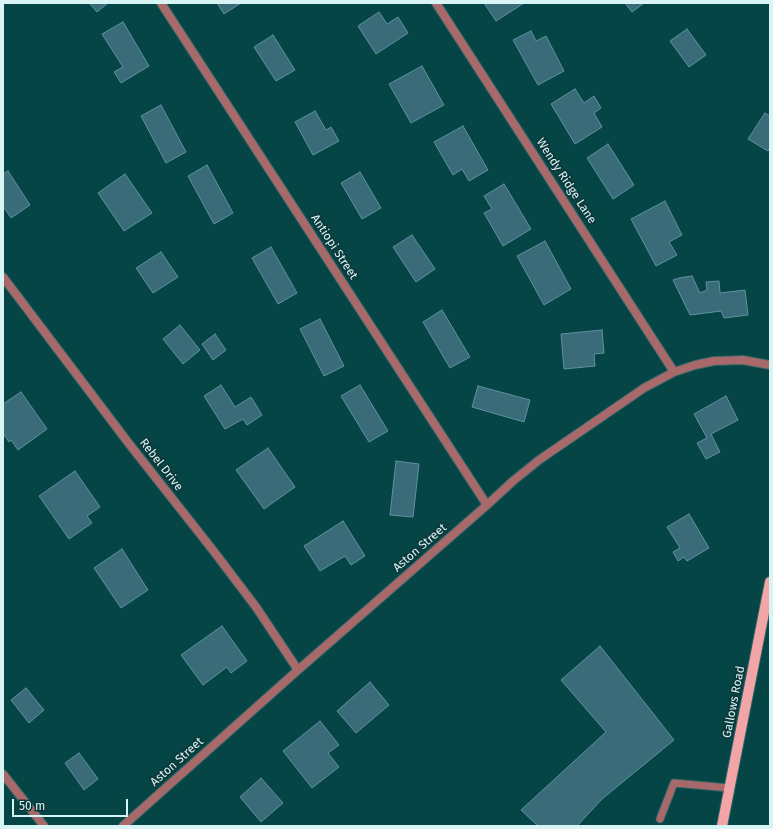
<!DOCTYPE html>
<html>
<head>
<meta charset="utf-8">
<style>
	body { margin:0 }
	#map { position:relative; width:773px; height:829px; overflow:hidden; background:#064546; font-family:"Fira Sans",sans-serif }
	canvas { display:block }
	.frame { position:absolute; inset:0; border:4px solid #d9f4f5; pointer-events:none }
	.scale { position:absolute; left:12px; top:799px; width:116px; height:18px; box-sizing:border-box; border:2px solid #d9f4f5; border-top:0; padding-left:5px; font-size:12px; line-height:14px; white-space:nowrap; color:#d9f4f5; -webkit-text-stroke:3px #0d383a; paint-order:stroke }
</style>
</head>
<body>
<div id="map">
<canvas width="773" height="829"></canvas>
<div class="frame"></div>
<div class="scale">50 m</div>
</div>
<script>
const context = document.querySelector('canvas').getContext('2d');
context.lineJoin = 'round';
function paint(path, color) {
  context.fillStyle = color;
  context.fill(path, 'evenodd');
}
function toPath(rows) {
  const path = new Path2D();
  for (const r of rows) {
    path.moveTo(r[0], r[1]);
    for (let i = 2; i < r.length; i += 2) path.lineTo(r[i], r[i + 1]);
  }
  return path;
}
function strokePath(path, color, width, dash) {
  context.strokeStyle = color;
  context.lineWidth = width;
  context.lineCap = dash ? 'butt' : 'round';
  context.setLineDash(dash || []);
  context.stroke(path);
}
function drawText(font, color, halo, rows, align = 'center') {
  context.font = font + ' "Fira Sans",sans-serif';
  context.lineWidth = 3.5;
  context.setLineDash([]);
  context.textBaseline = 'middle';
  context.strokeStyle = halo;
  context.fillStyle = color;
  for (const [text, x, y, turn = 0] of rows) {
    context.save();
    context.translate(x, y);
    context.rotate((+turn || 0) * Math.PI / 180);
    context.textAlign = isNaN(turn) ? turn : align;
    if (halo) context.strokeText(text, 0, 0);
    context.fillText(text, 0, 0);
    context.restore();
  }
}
const building = toPath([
	[89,3,108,3,97,12,89,3],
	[217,3,241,3,224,14,217,3],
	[484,3,524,3,496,21,484,3],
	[625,3,644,3,632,12,625,3],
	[379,12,387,24,398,17,408,33,376,54,358,26,379,12],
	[123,22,149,66,121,83,114,72,123,67,102,34,123,22],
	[687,29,706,55,689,67,670,41,687,29],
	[531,31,536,41,546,36,564,71,538,85,513,40,531,31],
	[273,35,295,70,276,81,254,47,273,35],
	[422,66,444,105,411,123,389,84,422,66],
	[575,89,584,103,594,96,601,108,594,113,602,127,575,144,551,104,575,89],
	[161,105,186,152,166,163,141,116,161,105],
	[315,111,326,130,331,127,339,141,313,155,295,122,315,111],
	[765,113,770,116,770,148,768,151,748,139,765,113],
	[463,126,488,170,469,181,462,169,453,175,434,142,463,126],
	[608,144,634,185,613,199,587,158,608,144],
	[207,165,233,213,214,224,188,176,207,165],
	[8,171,30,205,11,218,3,206,3,174,8,171],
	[360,172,381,208,362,219,341,183,360,172],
	[125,174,152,213,124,231,98,193,125,174],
	[504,184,531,229,503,246,484,213,492,209,484,196,504,184],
	[665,201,682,235,669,242,677,255,656,266,631,219,665,201],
	[412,235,435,269,416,282,393,247,412,235],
	[545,241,571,289,544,305,517,256,545,241],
	[271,247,297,293,278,304,252,258,271,247],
	[161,252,178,277,153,293,136,268,161,252],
	[692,276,700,293,707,290,706,282,719,281,720,293,745,290,748,315,724,318,721,311,690,315,673,280,679,278,692,276],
	[442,310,470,357,450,368,423,322,442,310],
	[320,319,344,366,324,376,300,329,320,319],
	[180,325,200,350,183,364,163,339,180,325],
	[602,330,604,353,594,354,595,366,564,369,561,334,602,330],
	[215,334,226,350,213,360,202,344,215,334],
	[221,385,235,407,251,397,262,415,247,425,243,419,225,429,204,396,221,385],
	[360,385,388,431,369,442,341,396,360,385],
	[478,386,530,400,524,422,472,407,478,386],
	[21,392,47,429,18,450,11,440,9,442,3,433,3,404,21,392],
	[726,396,738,420,711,434,720,452,706,459,697,443,707,438,694,414,726,396],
	[268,448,295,487,264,509,236,470,268,448],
	[396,461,419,464,413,517,390,515,396,461],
	[75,471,100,507,87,516,92,523,69,539,39,496,75,471],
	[689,514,709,548,687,561,684,557,678,561,673,552,680,548,667,527,689,514],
	[343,521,365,556,351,565,345,556,320,571,304,546,343,521],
	[122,549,148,590,121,608,94,568,122,549],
	[222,626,247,661,231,673,227,667,203,685,181,655,222,626],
	[600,646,674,740,602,799,577,826,538,826,521,810,606,732,561,680,600,646],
	[370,682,389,705,356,733,337,711,370,682],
	[26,688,44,710,29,723,11,700,26,688],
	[320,721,339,745,328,753,339,767,312,788,283,751,320,721],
	[79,753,98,779,84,790,65,763,79,753],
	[261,778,283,803,261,822,240,797,261,778]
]);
const lane = toPath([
	[660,819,674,783,730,788]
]);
const street = toPath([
	[161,3,487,505],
	[436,3,674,372],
	[3,277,130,445,212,549,256,607,298,670],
	[3,774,44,826],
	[123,826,298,670,487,505,513,481,539,460,644,388,674,372,695,365,714,361,743,360,770,365]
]);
const primary = toPath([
	[722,826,770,582]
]);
const streetNames = [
	["Wendy Ridge Lane",566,181,57],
	["Antiopi Street",334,247,57],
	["Rebel Drive",161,465,52],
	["Aston Street",420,548,-41],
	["Gallows Road",734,702,-79],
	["Aston Street",177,762,-42]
];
paint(building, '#3a6b79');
strokePath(building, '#5f92a0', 1);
strokePath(lane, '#2c6466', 9);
strokePath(street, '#2c6466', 10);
strokePath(primary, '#2c6466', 12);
strokePath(lane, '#a8696b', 7);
strokePath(street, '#a8696b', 8);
strokePath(primary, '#f2a5a7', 10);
drawText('12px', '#d9f4f5', '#0d383a', streetNames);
</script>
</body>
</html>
